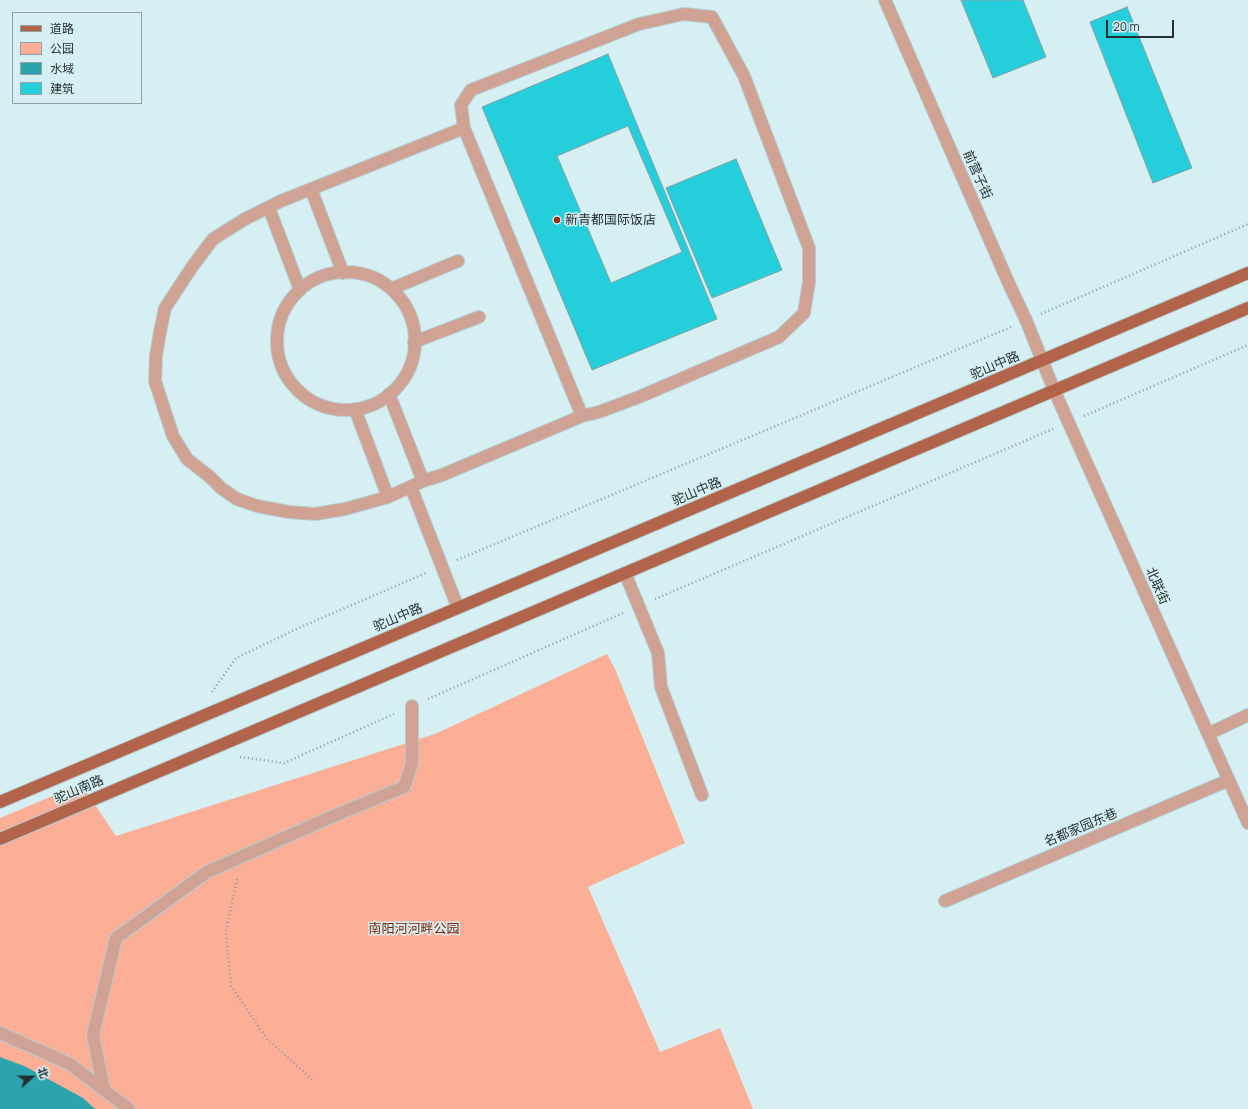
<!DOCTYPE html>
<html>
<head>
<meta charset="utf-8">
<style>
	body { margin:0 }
	#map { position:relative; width:1248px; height:1109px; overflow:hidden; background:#d6eff2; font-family:Manrope,"Noto Sans SC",sans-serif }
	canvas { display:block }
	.legend { position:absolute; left:12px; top:12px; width:130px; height:92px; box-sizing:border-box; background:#d6eff2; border:1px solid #8fa2a4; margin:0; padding:5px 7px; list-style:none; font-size:12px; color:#252f30 }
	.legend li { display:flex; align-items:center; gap:8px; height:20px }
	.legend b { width:20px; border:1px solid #8fa2a4 }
	.north { position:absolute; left:12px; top:1057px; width:40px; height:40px; -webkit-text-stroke:3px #d6eff2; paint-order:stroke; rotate:69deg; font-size:11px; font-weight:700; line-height:16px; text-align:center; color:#252f30 }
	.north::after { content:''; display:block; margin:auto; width:14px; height:18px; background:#252f30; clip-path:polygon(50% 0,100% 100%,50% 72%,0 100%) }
	.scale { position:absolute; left:1106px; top:20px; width:68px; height:18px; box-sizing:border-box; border:2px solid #252f30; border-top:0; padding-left:5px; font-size:12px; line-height:14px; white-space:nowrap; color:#252f30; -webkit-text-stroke:3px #d6eff2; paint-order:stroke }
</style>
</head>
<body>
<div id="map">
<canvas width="1248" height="1109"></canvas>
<ul class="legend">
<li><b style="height:5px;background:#b2644b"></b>道路</li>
<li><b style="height:11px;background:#fcae96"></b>公园</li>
<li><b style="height:11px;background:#2ca4ad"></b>水域</li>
<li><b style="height:11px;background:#25cedb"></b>建筑</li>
</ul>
<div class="north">北</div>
<div class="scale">20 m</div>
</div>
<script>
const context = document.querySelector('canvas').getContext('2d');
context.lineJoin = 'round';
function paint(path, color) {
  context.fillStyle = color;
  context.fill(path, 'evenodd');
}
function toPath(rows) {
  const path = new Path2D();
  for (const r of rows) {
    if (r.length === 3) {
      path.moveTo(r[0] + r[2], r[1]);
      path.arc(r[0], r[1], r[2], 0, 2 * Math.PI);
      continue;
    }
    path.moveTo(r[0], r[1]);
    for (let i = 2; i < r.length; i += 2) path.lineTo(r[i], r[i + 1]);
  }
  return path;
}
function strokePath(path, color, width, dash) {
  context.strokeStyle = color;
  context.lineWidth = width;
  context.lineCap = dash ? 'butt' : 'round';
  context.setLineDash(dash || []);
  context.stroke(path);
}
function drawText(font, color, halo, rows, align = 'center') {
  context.font = font + ' Manrope,"Noto Sans SC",sans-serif';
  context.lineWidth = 3;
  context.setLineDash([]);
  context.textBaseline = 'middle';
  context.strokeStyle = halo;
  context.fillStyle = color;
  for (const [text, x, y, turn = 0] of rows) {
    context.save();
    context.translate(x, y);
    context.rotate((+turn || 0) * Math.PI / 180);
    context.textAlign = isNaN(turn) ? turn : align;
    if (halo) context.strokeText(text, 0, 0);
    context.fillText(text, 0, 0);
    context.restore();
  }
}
const green = toPath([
	[607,654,615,669,685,843,588,887,660,1052,720,1028,753,1109,0,1109,0,818,81,784,116,836,435,734]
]);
const water = toPath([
	[0,1057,24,1066,83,1098,95,1109,0,1109]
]);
const building = toPath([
	[961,0,1023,0,1046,57,993,78,961,0],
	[1127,7,1192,168,1153,183,1090,22,1127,7],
	[608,54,717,319,592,370,482,107,608,54],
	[628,126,682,252,611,283,557,156,628,126],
	[736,159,782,270,712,298,666,188,736,159]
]);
const path = toPath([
	[1041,314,1248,224],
	[1084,416,1248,345],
	[457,560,1011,327],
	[655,599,1053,429],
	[212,692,236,658,303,626,426,573],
	[428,699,623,613],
	[240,757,284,763,394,714],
	[237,879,226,931,231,986,267,1039,312,1079]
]);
const minor = toPath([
	[885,0,1009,284,1026,320,1054,390,1248,823],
	[684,14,712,17,744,76,809,248,809,282,804,313,779,337,639,397,599,412,582,416,464,128,461,105,471,90,639,24,684,14],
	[464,128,281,201,245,219,213,239,192,267,165,308,160,332,156,356,155,381,173,436,187,459,210,477,221,488,237,499,257,506,289,512,315,514,345,509,388,497,423,481,442,475,582,416],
	[311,189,343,273],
	[269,208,300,290],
	[346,341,69],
	[391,289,458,261],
	[414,342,479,317],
	[389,394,423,481],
	[355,409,388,497],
	[411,487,458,608],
	[625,573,658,653,661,687,702,795],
	[1208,734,1248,715],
	[945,901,1229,780],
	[0,1033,70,1064,129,1109],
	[104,1090,93,1035,116,938,207,872,338,814,404,787,412,764,412,706]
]);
const major = toPath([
	[0,802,1248,273],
	[0,839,1248,308]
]);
const markers = [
	[557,220,4,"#98320b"]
];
const streetNames = [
	["前营子街",977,175,66],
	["驼山中路",995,366,-23],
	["驼山中路",697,492,-23],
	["北联街",1157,586,66],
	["驼山中路",398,618,-23],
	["驼山南路",79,790,-23],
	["名都家园东巷",1081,828,-23]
];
const poiNames = [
	["新青都国际饭店",565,220]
];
const parkNames = [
	["南阳河河畔公园",414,929]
];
paint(green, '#fcae96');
paint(water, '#2ca4ad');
paint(building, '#25cedb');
strokePath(building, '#88a0a2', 1);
strokePath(minor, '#b6cccf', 14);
strokePath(major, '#b6cccf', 14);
strokePath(path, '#8a9c9e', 2.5, [1, 3]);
strokePath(minor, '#cfa294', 12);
strokePath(major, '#b2644b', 12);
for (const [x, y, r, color] of markers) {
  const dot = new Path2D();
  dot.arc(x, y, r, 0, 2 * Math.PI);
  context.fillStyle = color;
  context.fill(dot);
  strokePath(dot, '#d6eff2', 1.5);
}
drawText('13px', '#252f30', '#d6eff2', streetNames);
drawText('13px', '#252f30', '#d6eff2', poiNames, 'left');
drawText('13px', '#782200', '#d6eff2', parkNames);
</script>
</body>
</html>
